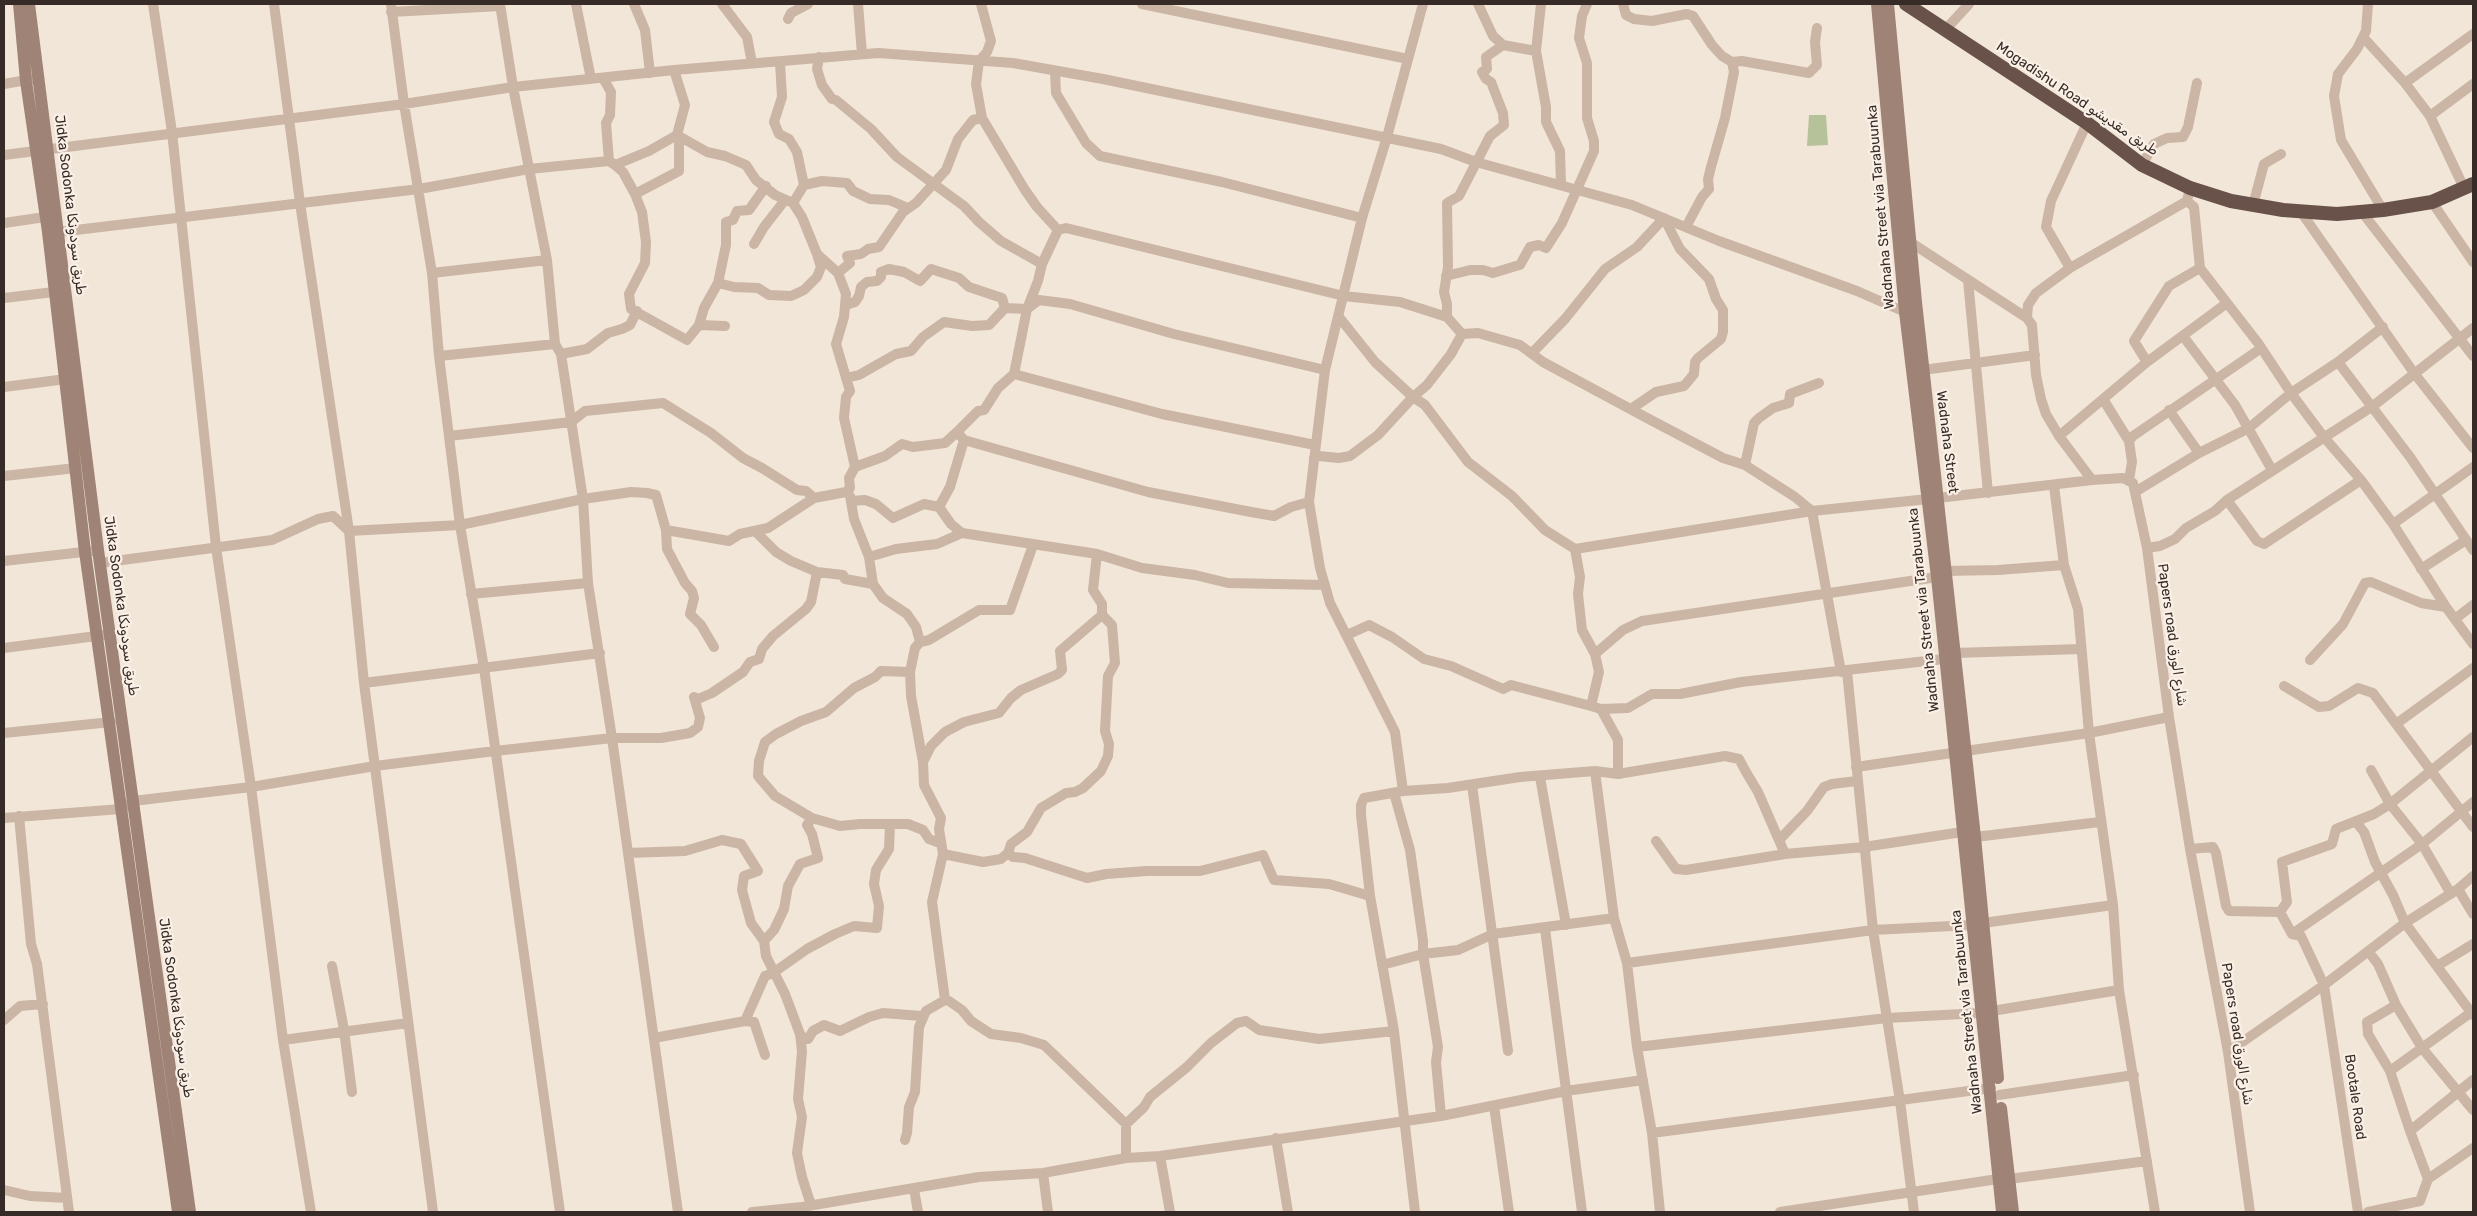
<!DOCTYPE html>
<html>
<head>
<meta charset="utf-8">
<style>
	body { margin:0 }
	#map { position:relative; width:2477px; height:1216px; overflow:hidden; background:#f2e6d9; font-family:Rubik,sans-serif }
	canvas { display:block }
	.frame { position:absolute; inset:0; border:5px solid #362b26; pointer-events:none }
</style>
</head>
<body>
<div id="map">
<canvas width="2477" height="1216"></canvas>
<div class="frame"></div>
</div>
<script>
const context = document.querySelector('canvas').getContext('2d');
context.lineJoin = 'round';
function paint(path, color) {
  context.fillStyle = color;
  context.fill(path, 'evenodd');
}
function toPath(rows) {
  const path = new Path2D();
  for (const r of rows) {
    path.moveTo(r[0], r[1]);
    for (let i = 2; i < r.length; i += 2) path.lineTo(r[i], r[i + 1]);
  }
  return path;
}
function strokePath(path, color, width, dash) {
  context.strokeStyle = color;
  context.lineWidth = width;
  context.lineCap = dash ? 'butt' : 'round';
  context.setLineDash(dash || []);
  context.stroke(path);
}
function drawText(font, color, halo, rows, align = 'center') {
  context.font = font + ' Rubik,"Noto Sans Arabic",sans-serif';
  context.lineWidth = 4.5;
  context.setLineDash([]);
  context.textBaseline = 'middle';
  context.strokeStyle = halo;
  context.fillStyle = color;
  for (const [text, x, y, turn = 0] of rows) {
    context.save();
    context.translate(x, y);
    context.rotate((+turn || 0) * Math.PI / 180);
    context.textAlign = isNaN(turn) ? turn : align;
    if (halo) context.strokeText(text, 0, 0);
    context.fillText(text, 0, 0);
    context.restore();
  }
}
const green = toPath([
	[1809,115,1826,115,1828,145,1807,146]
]);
const minor = toPath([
	[153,4,172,132,216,547,251,787,283,1040,311,1212],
	[274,4,300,203,349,531,364,683,433,1212],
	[391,4,404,104,432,273,439,356,460,525,484,668,560,1212],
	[500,4,513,87,547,260,555,344,561,354,583,499,588,583,612,738,678,1212],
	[576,4,591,79],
	[634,4,645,30,650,73],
	[722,4,747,37,752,63],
	[858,4,862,54],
	[981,4,991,41,987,52,979,61,976,84,982,118,1025,190,1037,207,1058,230],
	[1142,4,1408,59],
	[1478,4,1493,36,1503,45,1536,51],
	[1541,4,1536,51,1546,107,1546,122,1560,151,1561,185],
	[1623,4,1626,15,1634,19,1652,21,1687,14,1693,16,1712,45,1722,56,1732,62,1734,72,1725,118,1711,167,1708,179,1709,189,1702,197,1686,227],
	[2368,4,2366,31,2357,49,2338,74,2334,96,2341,140,2383,210],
	[391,12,500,6],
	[788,19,791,13,808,4],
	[1946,29,1969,4],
	[2363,37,2405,83,2430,116,2464,188],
	[819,57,817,69,822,85,832,99,836,100,871,129,897,157,964,206,979,222,1001,241,1042,264],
	[1732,62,1742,61,1809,73,1817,65,1815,42,1817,28],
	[1055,72,1056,93,1086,143,1100,156,1222,182,1362,218],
	[603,78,611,92,610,115,606,123,609,161],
	[2405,83,2473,34],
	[4,84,32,79],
	[2430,116,2473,84],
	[677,135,707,152,725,156,746,165,756,180,775,195,793,203],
	[4,155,404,104,513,87,674,70,878,53,1013,63,1103,79,1441,149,1476,162,1632,205,1719,241,1857,291,1905,312],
	[615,165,623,172,635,194,642,212,646,242,645,263,629,294,631,309,687,340,699,325,704,308,718,283,726,245,726,222,733,220,737,211,749,210,766,186],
	[2142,165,2154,144,2167,138,2183,137,2188,127,2197,83],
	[804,185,822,181,847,183,853,191,870,199,889,200,908,208],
	[2190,188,2187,201,2194,207,2200,268,2258,343,2291,393,2323,436,2361,480,2393,524,2446,607,2473,644],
	[635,194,679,171,679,138],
	[2432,202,2473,262],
	[2253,205,2264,164,2281,154],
	[2301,212,2414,373,2473,448],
	[2362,212,2473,356],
	[4,223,52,216],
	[59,232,419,189,529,169,609,161,615,165,649,151,677,135,685,105,674,70],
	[1910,242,2027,318],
	[754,244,764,227,785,200],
	[2070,268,2046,227,2051,201,2087,123],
	[432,273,547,260],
	[838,273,850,263,847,256,861,254,868,249,879,247,903,212,916,203,946,170,958,139,973,120,982,118],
	[1446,276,1470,270,1483,270,1493,273,1516,266,1520,265,1530,247,1539,245,1546,248,1562,223,1594,151,1594,141,1587,118,1587,63,1579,38,1582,16,1587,4],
	[1968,280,1988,493],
	[718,283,734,287,758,288,769,295,791,296,804,290,817,277,821,267,817,254],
	[4,298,62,291],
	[846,305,855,302,859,296,861,287,867,282,877,281,881,277,881,272,889,269,904,272,920,281,931,269,959,278,969,287,1002,298,1005,308],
	[1339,317,1375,362,1413,397,1425,405,1468,462,1512,496,1545,530,1575,549,1580,577,1578,594,1582,630,1595,654,1599,672,1591,706,1601,709,1618,740,1618,774],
	[1447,317,1447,304,1444,292,1448,267,1447,203,1459,196,1490,136,1504,125,1503,113,1491,82,1486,79,1482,72,1487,69,1486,57,1503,45],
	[699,325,725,326],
	[2183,336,2235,405,2272,470],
	[1532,353,1565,319,1605,269,1637,247,1664,218,1680,249,1709,279,1716,299,1723,310,1723,332,1721,339,1698,358,1695,362,1694,374,1684,386,1656,392,1631,409],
	[561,354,587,349,608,333,622,329,630,325,637,311],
	[439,356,555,344],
	[2147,362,2134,341,2169,286,2200,268],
	[2338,362,2410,457,2473,550],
	[1923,370,2035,355],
	[1014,374,1162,414,1315,445],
	[846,378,859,375,896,354,911,351,923,337,944,322,972,326,989,325,1005,308,1027,309,1039,300,1070,304,1174,334,1325,370],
	[4,387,66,379],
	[2103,399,2129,441],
	[2169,410,2199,453],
	[449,436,571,422,585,411,663,403,711,433,743,458,762,468,797,490,806,491,814,498,846,492,850,488,849,478,855,467,844,418,846,397,850,391,836,344,844,317,846,294,838,273,817,254,802,217,793,203,804,185,797,152,789,139,779,134,774,122,782,97,780,62],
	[2059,436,2147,362,2227,303],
	[964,440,1148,492,1251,512,1274,516,1291,507,1309,502],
	[1314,458,1319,456,1339,458,1350,456,1378,435,1413,397,1427,385,1451,354,1462,334],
	[1745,465,1754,423,1759,418,1773,408,1789,403,1790,394,1819,383],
	[855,467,885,456,902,444,913,447,945,443,957,432],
	[4,476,76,468],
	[2092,480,2059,436,2046,414,2041,399,2036,375,2032,325,2027,318,2028,305,2036,293,2070,268,2187,201],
	[2129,480,2132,462,2129,441,2133,436,2260,349],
	[2054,486,2064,565,2078,609,2089,733,2113,905,2119,990,2155,1212],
	[2135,492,2199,453,2249,428,2291,393,2338,362,2383,327],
	[850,496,854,519,869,557,873,584,883,598,907,614,916,627,920,642],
	[1938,498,2092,480,2123,478,2133,483,2147,548,2169,717,2190,849,2228,1052,2250,1212],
	[2227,500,2257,541,2264,544,2361,480],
	[851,501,865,500,876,504,893,518,924,504,939,507,950,487,964,440,957,432,978,411,984,410,998,388,1014,374,1027,309,1038,281,1042,264,1058,230,1066,228,1344,296,1400,302,1447,317,1462,334,1478,333,1520,345,1543,362,1647,418,1723,458,1745,465,1795,497,1812,511,1841,672],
	[939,507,951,524,962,533],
	[2393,524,2473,467],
	[666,530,729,541,740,534,768,528,814,498],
	[756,532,776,552,791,561,817,572,843,575,845,579,873,584],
	[2147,548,2160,546,2175,539,2186,528,2215,511,2227,500,2373,406,2473,328],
	[1575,549,1812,511,1928,499],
	[869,557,896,549,937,544,962,533,1097,554,1142,568,1195,575,1228,583,1325,585],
	[4,561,92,551],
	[100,563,272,540,318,519,333,516,349,531,460,525,583,499,631,492,647,493,656,495,666,530,667,549,685,583,692,591,694,598,690,614,701,625,714,647],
	[2421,569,2466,540],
	[1945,571,1998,570,2064,565],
	[471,594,588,583],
	[2455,619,2473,605],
	[1347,635,1369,625,1392,637,1424,659,1451,666,1503,689,1511,685,1591,706],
	[4,648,104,635],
	[1955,653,2081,649],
	[1595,654,1623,630,1642,621,1937,577],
	[2310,660,2343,624,2365,583,2371,582,2421,603,2446,607],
	[1847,671,1873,930,1900,1101,1914,1212],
	[910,672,881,671,875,677,854,688,826,712,801,721,776,734,765,742,759,761,758,776,775,796,812,818,840,826,860,824,908,824,923,830,929,839,940,843],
	[364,683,600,653],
	[2284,686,2319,707,2329,706,2358,688,2373,693,2473,827],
	[1601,709,1628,708,1652,694,1680,694,1741,682,1944,659],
	[2396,724,2473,668],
	[4,733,111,722],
	[923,762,931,746,945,732,964,722,999,713,1011,698,1021,690,1058,674,1062,670,1060,651,1102,615,1102,604,1093,590,1097,554],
	[1856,767,2089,733,2169,717],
	[2371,770,2390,804,2422,844,2451,894],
	[1595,771,1614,918,1627,963,1637,1047,1652,1133,1660,1212],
	[1540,777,1566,925],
	[1472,785,1508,1051],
	[1403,791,1395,732,1330,603,1320,568,1309,502,1325,370,1362,218,1387,137,1423,4],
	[1394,793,1410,850,1423,941,1423,954,1438,1047,1436,1062,1441,1116],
	[19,816,31,944,37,964,69,1212],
	[4,818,121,809,133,801,251,787,375,766,495,751,612,738,661,738,690,733,698,727,700,718,694,697,698,699,712,693,743,672,750,662,759,659,762,649,773,636,806,609,811,602,817,572],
	[2356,822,2364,832,2375,862,2393,895,2405,923,2473,1015],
	[1975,837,2100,822],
	[1779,840,1807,811,1824,787,1832,784,1857,781],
	[1656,841,1676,869,1686,870,1785,854,1864,847,1962,832],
	[2190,849,2213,847,2216,853,2226,906,2229,911,2280,912],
	[628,853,685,851,722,840,741,844,758,871,744,876,742,890,751,923,764,941,766,956,785,994,800,1034,802,1051,798,1099,802,1117,797,1153,802,1177,811,1205],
	[1008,853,1011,844,1027,832,1041,808,1066,793,1075,792,1083,788,1101,771,1108,756,1109,744,1105,731,1108,676,1115,663,1112,625,1102,615],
	[943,854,983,862,1001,859,1008,853,1013,857,1025,858,1087,878,1106,874,1147,871,1200,871,1263,855,1274,880,1329,884,1370,896],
	[2458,889,2473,914],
	[1983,923,2113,905],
	[1545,929,1582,1212],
	[2292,934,2422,844,2473,802],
	[764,941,774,930,784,909,788,886,800,864,818,858,812,834,807,825,812,818],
	[2368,951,2378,964,2396,1005,2422,1048,2473,1110],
	[1627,963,1873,930,1972,925],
	[1382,965,1423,954,1458,950,1493,934,1614,918],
	[332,966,344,1030,352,1092],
	[2437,966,2473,944],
	[945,1000,932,902,943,854,939,829,941,818,924,785,923,762,911,696,910,672,915,648,920,642,929,640,979,610,1010,610,1033,545],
	[2396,1005,2367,1022,2368,1034,2390,1071,2410,1131],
	[1992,1011,2119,990],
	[4,1020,20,1006,43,1004],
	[745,1021,765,976,773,973,807,949,835,934,854,926,877,928,879,906,874,884,876,870,889,849,890,824],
	[800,1034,803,1038,808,1039,813,1031,824,1025,840,1031,869,1017,883,1013,922,1016],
	[654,1038,745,1021,754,1022,765,1055],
	[283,1040,408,1023],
	[1637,1047,1887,1018,1981,1013],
	[2228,1052,2324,985,2405,923,2458,889,2473,876],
	[2390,1071,2473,1011],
	[1999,1095,2134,1075],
	[1494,1106,1509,1212],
	[1126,1124,1144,1107,1150,1097,1187,1067,1211,1043,1237,1023,1246,1021,1259,1030,1319,1039,1394,1031],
	[1652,1133,1991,1088],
	[1276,1138,1288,1212],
	[905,1140,907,1133,909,1107,915,1092,919,1027,926,1011,945,1000,949,1001,962,1010,971,1021,991,1034,1021,1038,1044,1045,1126,1124,1126,1158],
	[1160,1156,1170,1212],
	[1043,1173,1048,1212],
	[2009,1179,2147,1161],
	[2428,1179,2410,1131,2473,1080],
	[914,1189,918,1212],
	[4,1190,30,1196,67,1198],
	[752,1212,802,1207,979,1177,1043,1173,1126,1158,1160,1156,1441,1116,1566,1091,1643,1080],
	[1415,1212,1394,1031,1370,896,1361,815,1361,805,1364,798,1403,791,1448,788,1520,777,1595,771,1618,774,1725,756,1739,759,1746,772,1758,792,1785,854],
	[1780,1212,1998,1179],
	[2358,1212,2324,985,2301,936,2292,934,2280,912,2287,902,2282,862,2332,844,2336,829,2374,814,2390,804,2473,737],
	[2368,1212,2420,1201,2428,1179,2473,1148]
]);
const secondary = toPath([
	[19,4,26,81,48,232,85,552,178,1212],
	[29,4,98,550,190,1212],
	[1877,4,1905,312,1937,577,2002,1212],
	[1888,4,1916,302,1975,837,1998,1078],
	[2001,1108,2013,1212]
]);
const trunk = toPath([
	[1906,4,2087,123,2142,165,2190,188,2231,201,2283,210,2337,214,2383,210,2432,202,2473,184]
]);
const streetNames = [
	["Mogadishu Road طريق مقديشو",2077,99,34],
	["Jidka Sodonka طريق سودونكا",70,205,83],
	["Wadnaha Street via Tarabuunka",1881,207,-95],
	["Wadnaha Street",1947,442,83],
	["Jidka Sodonka طريق سودونكا",121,606,82],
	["Wadnaha Street via Tarabuunka",1924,610,-96],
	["Papers road شارع الورق",2172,635,82],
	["Jidka Sodonka طريق سودونكا",176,1008,82],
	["Wadnaha Street via Tarabuunka",1967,1012,-96],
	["Papers road شارع الورق",2237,1034,81],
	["Bootale Road",2355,1097,82]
];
paint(green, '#b6c299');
strokePath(minor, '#cbb5a5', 10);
strokePath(secondary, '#9f8376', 12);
strokePath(trunk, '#68524a', 14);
drawText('14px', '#362b26', '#faf0e6', streetNames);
</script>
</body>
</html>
